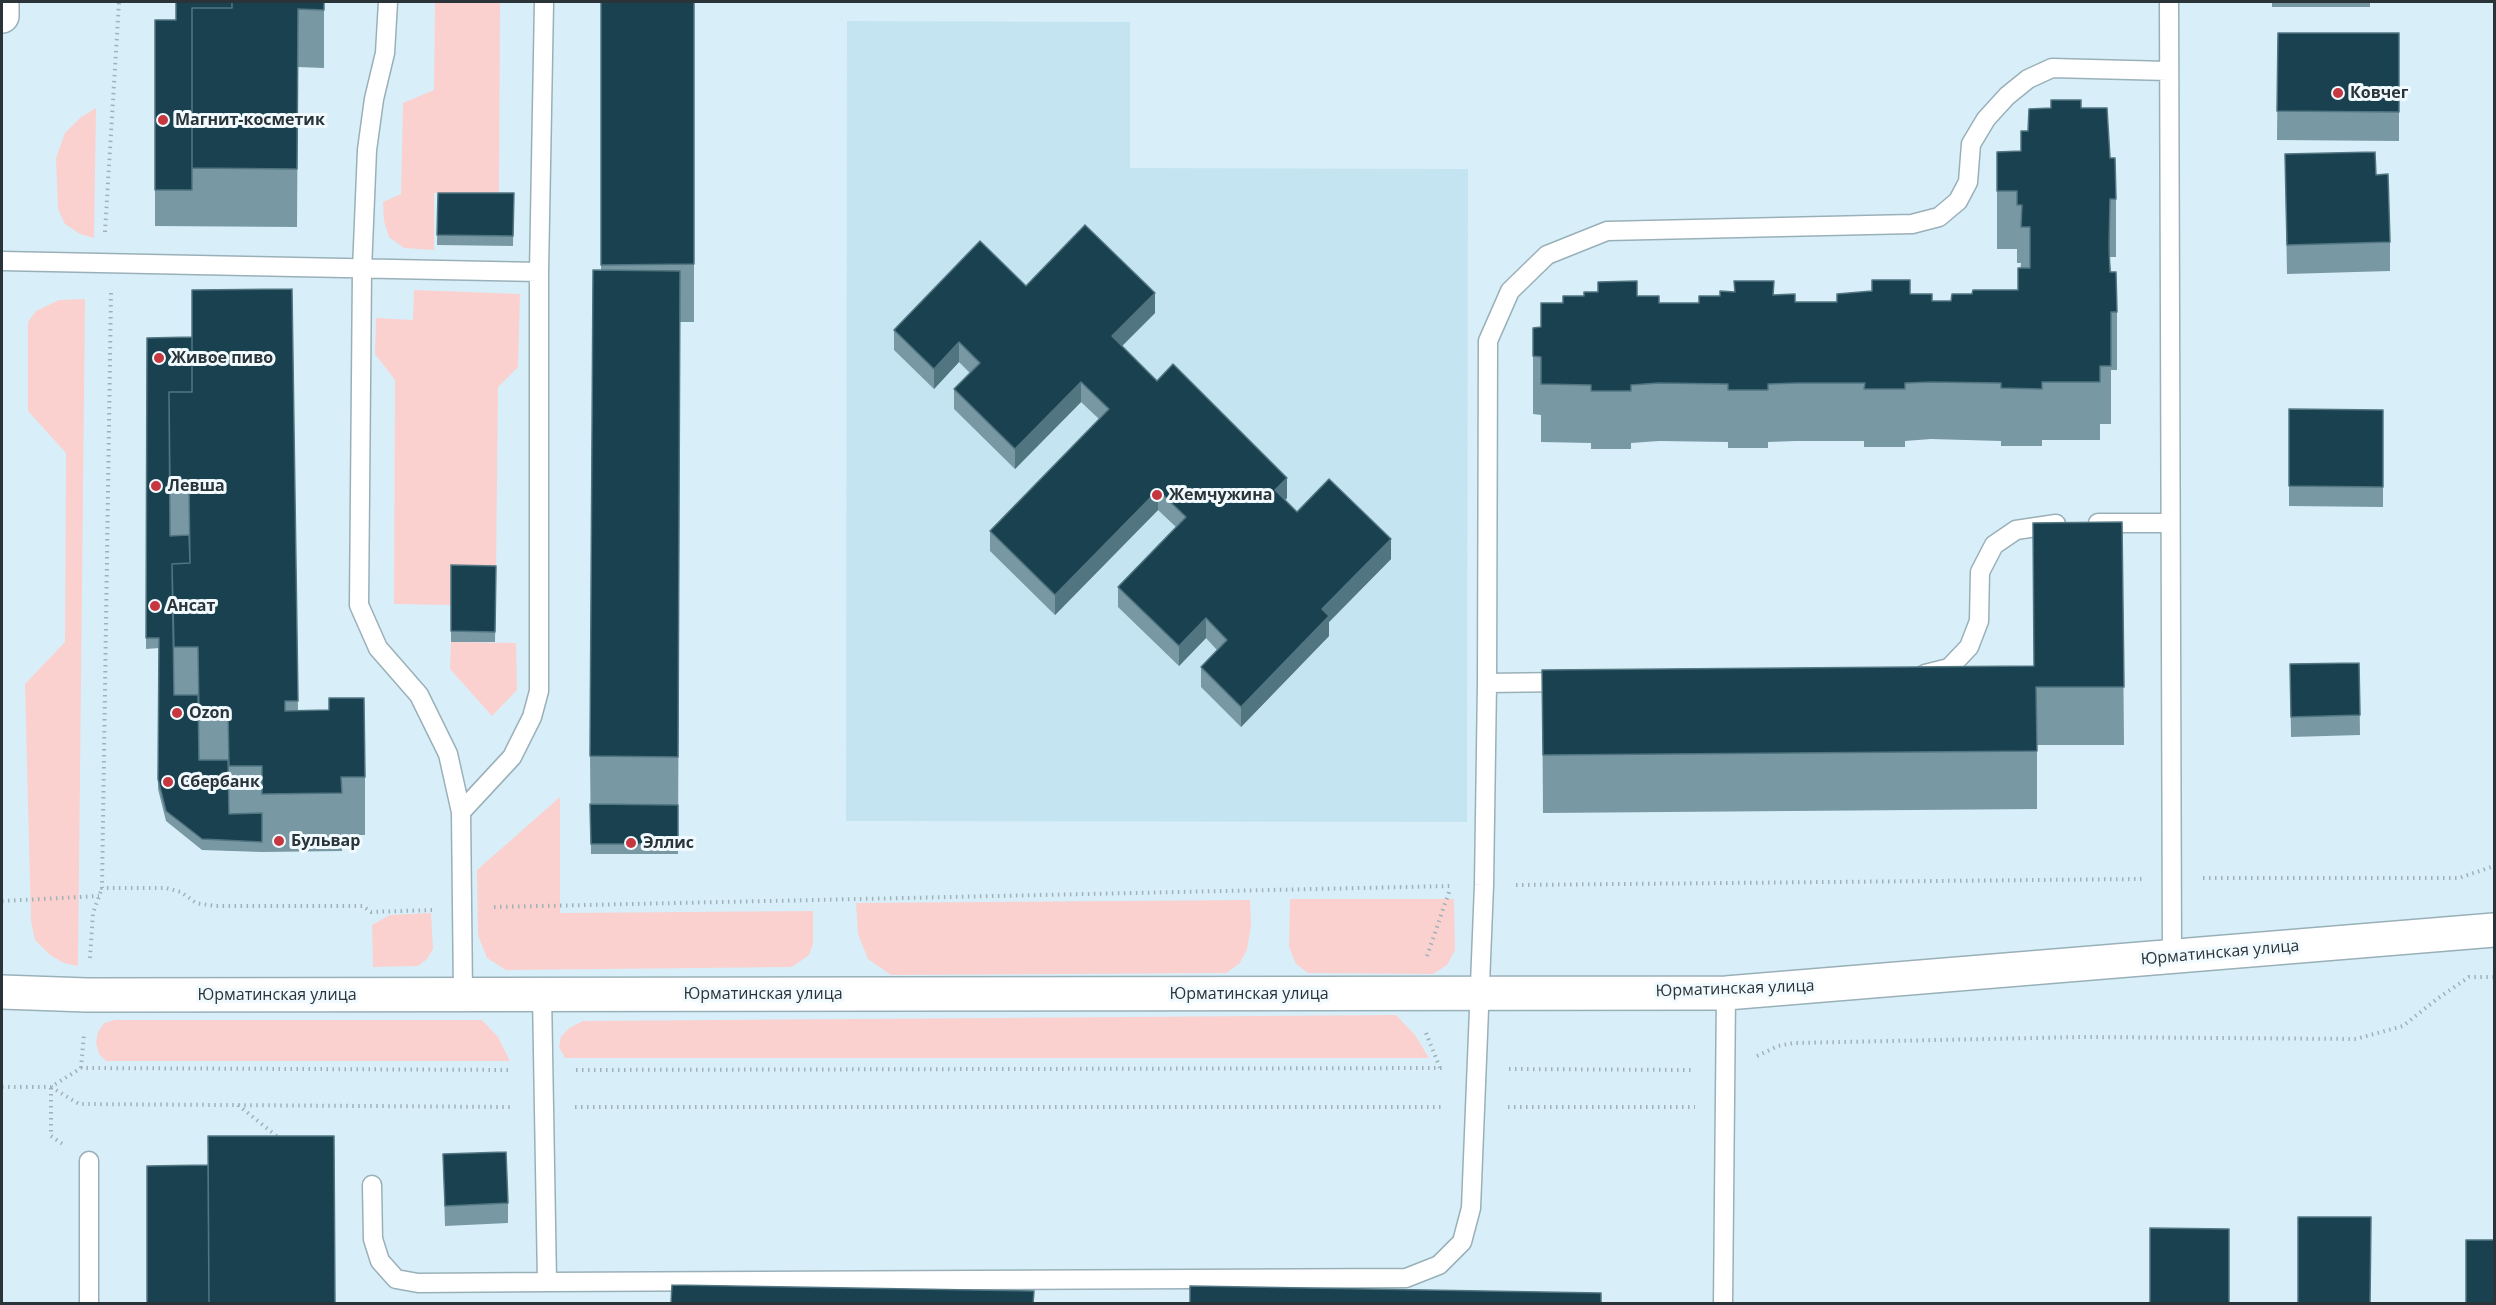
<!DOCTYPE html>
<html>
<head>
<meta charset="utf-8">
<style>
	body { margin:0 }
	#map { position:relative; width:2496px; height:1305px; overflow:hidden; background:#d8eff9; font-family:"Open Sans",sans-serif }
	canvas { display:block }
	.frame { position:absolute; inset:0; border:3px solid #2a3337; pointer-events:none }
</style>
</head>
<body>
<div id="map">
<canvas width="2496" height="1305"></canvas>
<div class="frame"></div>
</div>
<script>
const context = document.querySelector('canvas').getContext('2d');
context.lineJoin = 'round';
function paint(path, color) {
  context.fillStyle = color;
  context.fill(path, 'evenodd');
}
function toPath(rows) {
  const path = new Path2D();
  for (const r of rows) {
    path.moveTo(r[0], r[1]);
    for (let i = 2; i < r.length; i += 2) path.lineTo(r[i], r[i + 1]);
  }
  return path;
}
function strokePath(path, color, width, dash) {
  context.strokeStyle = color;
  context.lineWidth = width;
  context.lineCap = dash ? 'butt' : 'round';
  context.setLineDash(dash || []);
  context.stroke(path);
}
function drawText(font, color, halo, rows, align = 'center') {
  context.font = font + ' "Open Sans",sans-serif';
  context.lineWidth = 6;
  context.setLineDash([]);
  context.textBaseline = 'middle';
  context.strokeStyle = halo;
  context.fillStyle = color;
  for (const [text, x, y, turn = 0] of rows) {
    context.save();
    context.translate(x, y);
    context.rotate((+turn || 0) * Math.PI / 180);
    context.textAlign = isNaN(turn) ? turn : align;
    if (halo) context.strokeText(text, 0, 0);
    context.fillText(text, 0, 0);
    context.restore();
  }
}
const built = toPath([
	[847,21,1130,22,1130,168,1468,169,1467,822,846,821]
]);
const green = toPath([
	[435,2,500,2,499,193,434,193,434,250,404,248,389,237,384,221,383,202,401,194,403,103,434,90],
	[96,108,94,238,80,234,65,224,58,209,56,158,65,133,80,118],
	[414,290,520,294,518,367,498,387,496,576,452,576,451,605,394,604,395,380,375,354,376,318,413,320],
	[85,299,78,966,64,963,50,955,35,940,31,921,25,684,65,642,66,453,28,411,28,322,36,311,59,300],
	[451,642,516,643,517,690,492,716,450,669],
	[560,797,560,913,813,911,813,944,809,955,792,967,506,970,487,958,478,935,477,870],
	[1290,899,1454,899,1455,950,1447,965,1433,974,1308,973,1296,964,1289,947],
	[1250,900,1251,925,1247,950,1239,964,1226,973,891,975,868,959,858,934,856,903],
	[431,913,433,949,427,959,418,966,373,967,372,925,390,915],
	[1396,1015,1415,1035,1429,1058,565,1058,559,1047,561,1037,569,1028,583,1021],
	[115,1020,482,1020,498,1037,510,1061,106,1061,99,1054,96,1043,98,1032,104,1023]
]);
const path = toPath([
	[105,232,119,2],
	[111,293,102,888,166,888,181,892,196,903,215,906,363,906,371,912,432,910],
	[2203,878,2459,878,2494,866],
	[1516,885,2142,879],
	[2,901,99,896],
	[494,907,1452,886],
	[1427,956,1449,892],
	[90,958,93,913,102,888],
	[1426,1033,1440,1068],
	[1757,1056,1778,1046,1793,1043,2084,1037,2356,1039,2403,1026,2437,999,2469,977,2494,977],
	[81,1068,84,1034],
	[1509,1069,1693,1070],
	[576,1070,1444,1068],
	[2,1087,51,1087,81,1068,511,1070],
	[51,1087,79,1104,513,1107],
	[51,1088,51,1136,64,1145],
	[238,1105,279,1138],
	[575,1107,1443,1107],
	[1508,1107,1695,1107]
]);
const service = toPath([
	[388,2,385,53,374,99,367,150,362,270,359,605,378,648,419,695,448,754,461,812,463,995],
	[2169,2,2172,957],
	[2,261,539,272],
	[2098,523,2169,523],
	[1925,674,1949,668,1969,647,1979,621,1980,572,1994,545,2016,530,2056,524],
	[1487,683,1488,341,1510,291,1547,255,1607,231,1912,224,1939,217,1958,201,1968,182,1971,144,1986,119,2007,96,2028,79,2052,68,2168,71],
	[461,812,512,757,532,717,539,691,539,272,544,2],
	[542,994,547,1282,1406,1278,1439,1265,1462,1242,1471,1208,1484,885,1487,683,1565,682],
	[372,1185,373,1239,380,1261,396,1279,418,1283,547,1282],
	[89,1304,89,1161],
	[1723,1304,1726,993]
]);
const tertiary = toPath([
	[2,992,87,995,1726,993,2494,930]
]);
const secondary = toPath([
	[2,16,2,2]
]);
const wall = toPath([
	[324,2,324,68,298,67,297,227,155,226,155,20,176,20],
	[601,2,694,2,694,322,680,322,678,854,591,854,590,756,601,270],
	[2272,2,2370,2,2370,7,2272,7],
	[2278,33,2399,33,2399,141,2277,140],
	[2081,108,2110,158,2116,199,2116,257,2110,257,2110,263,2117,312,2117,370,2111,370,2111,424,2100,424,2100,440,2042,440,2042,446,2001,446,2001,441,1931,439,1905,441,1905,447,1864,447,1864,441,1796,441,1768,442,1768,448,1728,448,1728,442,1659,441,1631,443,1631,449,1591,449,1591,443,1541,442,1541,415,1533,414,1533,328,1541,327,1563,303,1637,296,1659,303,1699,303,1720,296,1774,295,1795,302,1837,302,1910,294,1932,301,1951,301,1972,294,2018,290,2021,263,2017,263,2017,249,1997,249,1997,152,2021,151,2028,131],
	[2285,154,2376,175,2390,242,2390,271,2287,274],
	[438,193,514,193,513,246,437,245],
	[1026,286,1155,313,1122,346,1157,381,1287,498,1285,500,1297,512,1391,559,1329,622,1329,636,1241,727,1201,687,1201,667,1217,650,1206,638,1179,666,1118,607,1118,587,1176,527,1158,510,1055,615,990,551,990,531,1099,419,1081,402,1015,469,954,409,954,389,970,373,959,362,934,389,894,350,894,330],
	[292,289,298,711,365,777,365,835,342,835,342,851,262,852,202,850,166,821,158,789,159,648,146,649,147,338,192,337],
	[2289,409,2383,410,2383,507,2289,506],
	[2122,522,2124,745,2037,745,2037,809,1543,813,1542,670,2033,666],
	[451,565,496,566,495,642,451,642],
	[2359,663,2360,735,2291,737,2290,664],
	[443,1154,508,1203,508,1223,445,1226]
]);
const shadedWall = toPath([
	[2110,199,2110,257,2109,305,2109,247],
	[1155,293,1155,313,1112,356,1112,336],
	[959,342,959,362,934,389,934,369],
	[1081,382,1081,402,1015,469,1015,449],
	[1287,478,1287,498,1275,510,1275,490],
	[1158,490,1158,510,1055,615,1055,595],
	[1391,539,1391,559,1329,622,1329,636,1241,727,1241,707,1322,609],
	[1206,618,1206,638,1179,666,1179,646]
]);
const building = toPath([
	[176,2,232,2,232,8,192,8,192,190,155,190,155,20,176,20,176,2],
	[232,2,324,2,324,10,298,9,297,169,192,168,192,8,232,8,232,2],
	[601,2,694,2,694,264,601,265,601,2],
	[2278,33,2399,33,2399,112,2277,111,2278,33],
	[2051,100,2081,100,2081,108,2107,108,2110,158,2115,158,2116,199,2110,199,2109,247,2110,272,2116,272,2117,312,2111,312,2111,366,2100,366,2100,382,2042,382,2042,389,2001,388,2001,383,1931,382,1905,383,1905,389,1864,389,1865,383,1796,383,1768,384,1768,390,1728,390,1728,384,1659,383,1631,385,1631,391,1591,391,1591,385,1541,384,1541,357,1533,356,1533,328,1541,327,1541,303,1563,303,1563,296,1584,296,1584,292,1598,292,1598,282,1637,281,1637,296,1659,296,1659,303,1699,303,1699,296,1720,296,1720,291,1735,292,1734,281,1774,281,1773,295,1795,294,1795,302,1837,302,1837,294,1872,291,1872,280,1910,280,1910,294,1932,294,1932,301,1951,301,1952,294,1972,294,1973,290,2018,290,2018,268,2030,268,2030,227,2021,227,2022,205,2017,205,2017,191,1997,191,1997,152,2021,151,2021,131,2028,131,2029,109,2051,108,2051,100],
	[2375,152,2376,175,2388,174,2390,242,2287,245,2285,154,2375,152],
	[438,193,514,193,513,236,437,235,438,193],
	[1085,225,1155,293,1112,336,1157,381,1173,364,1287,478,1275,490,1297,512,1329,479,1391,539,1322,609,1329,616,1241,707,1201,667,1227,640,1206,618,1179,646,1118,587,1186,517,1158,490,1055,595,990,531,1109,409,1081,382,1015,449,954,389,980,363,959,342,934,369,894,330,980,241,1026,286,1085,225],
	[593,270,680,271,678,757,590,756,593,270],
	[292,289,298,701,285,701,285,711,329,710,329,698,364,698,365,777,341,777,342,793,262,794,262,766,229,766,228,712,199,712,198,647,174,647,172,564,190,563,189,487,170,488,169,392,192,392,192,290,292,289],
	[192,337,192,392,169,392,170,536,189,535,190,563,172,564,174,695,198,695,199,760,228,760,229,814,262,813,262,842,202,839,166,811,158,779,159,638,146,638,147,338,192,337],
	[2289,409,2383,410,2383,487,2289,486,2289,409],
	[2122,522,2124,687,2036,687,2037,751,1543,755,1542,670,2034,666,2033,523,2122,522],
	[451,565,496,566,495,632,451,631,451,565],
	[2359,663,2360,715,2291,717,2290,664,2359,663],
	[590,804,678,805,678,844,591,844,590,804],
	[208,1136,334,1136,335,1304,209,1304,208,1136],
	[506,1152,508,1203,445,1206,443,1154,506,1152],
	[208,1165,209,1304,147,1304,147,1166,208,1165],
	[2298,1217,2371,1217,2370,1304,2298,1304,2298,1217],
	[2150,1228,2229,1229,2229,1304,2150,1304,2150,1228],
	[2466,1240,2494,1240,2494,1304,2466,1304,2466,1240],
	[672,1285,1034,1291,1033,1304,671,1304,672,1285],
	[1190,1286,1601,1293,1601,1304,1190,1304,1190,1286]
]);
const markers = [
	[2338,93,6,"#c6373f"],
	[163,120,6,"#c6373f"],
	[159,358,6,"#c6373f"],
	[156,486,6,"#c6373f"],
	[1157,495,6,"#c6373f"],
	[155,606,6,"#c6373f"],
	[177,713,6,"#c6373f"],
	[168,782,6,"#c6373f"],
	[279,841,6,"#c6373f"],
	[631,843,6,"#c6373f"]
];
const poiNames = [
	["Ковчег",2350,93],
	["Магнит-косметик",175,120],
	["Живое пиво",171,358],
	["Левша",168,486],
	["Жемчужина",1169,495],
	["Ансат",167,606],
	["Ozon",189,713],
	["Сбербанк",180,782],
	["Бульвар",291,841],
	["Эллис",643,843]
];
const streetNames = [
	["Юрматинская улица",2220,953,-5],
	["Юрматинская улица",1735,989,-2],
	["Юрматинская улица",763,994],
	["Юрматинская улица",1249,994],
	["Юрматинская улица",277,995]
];
paint(built, '#c5e4f1');
paint(green, '#fad1cf');
strokePath(service, '#9ab0b9', 21);
strokePath(tertiary, '#9ab0b9', 36);
strokePath(secondary, '#9ab0b9', 36);
strokePath(path, '#9fb2ba', 4, [1.5, 4.5]);
strokePath(service, '#fff', 18);
strokePath(tertiary, '#fff', 33);
strokePath(secondary, '#fff', 33);
paint(wall, '#7898a4');
paint(shadedWall, '#527582');
paint(building, '#19414f');
strokePath(building, '#527582', 1.5);
for (const [x, y, r, color] of markers) {
  const dot = new Path2D();
  dot.arc(x, y, r, 0, 2 * Math.PI);
  context.fillStyle = color;
  context.fill(dot);
  strokePath(dot, '#f1fafe', 2);
}
drawText('bold 16px', '#2a3337', '#f1fafe', poiNames, 'left');
drawText('16px', '#2a3337', '#f1fafe', streetNames);
</script>
</body>
</html>
